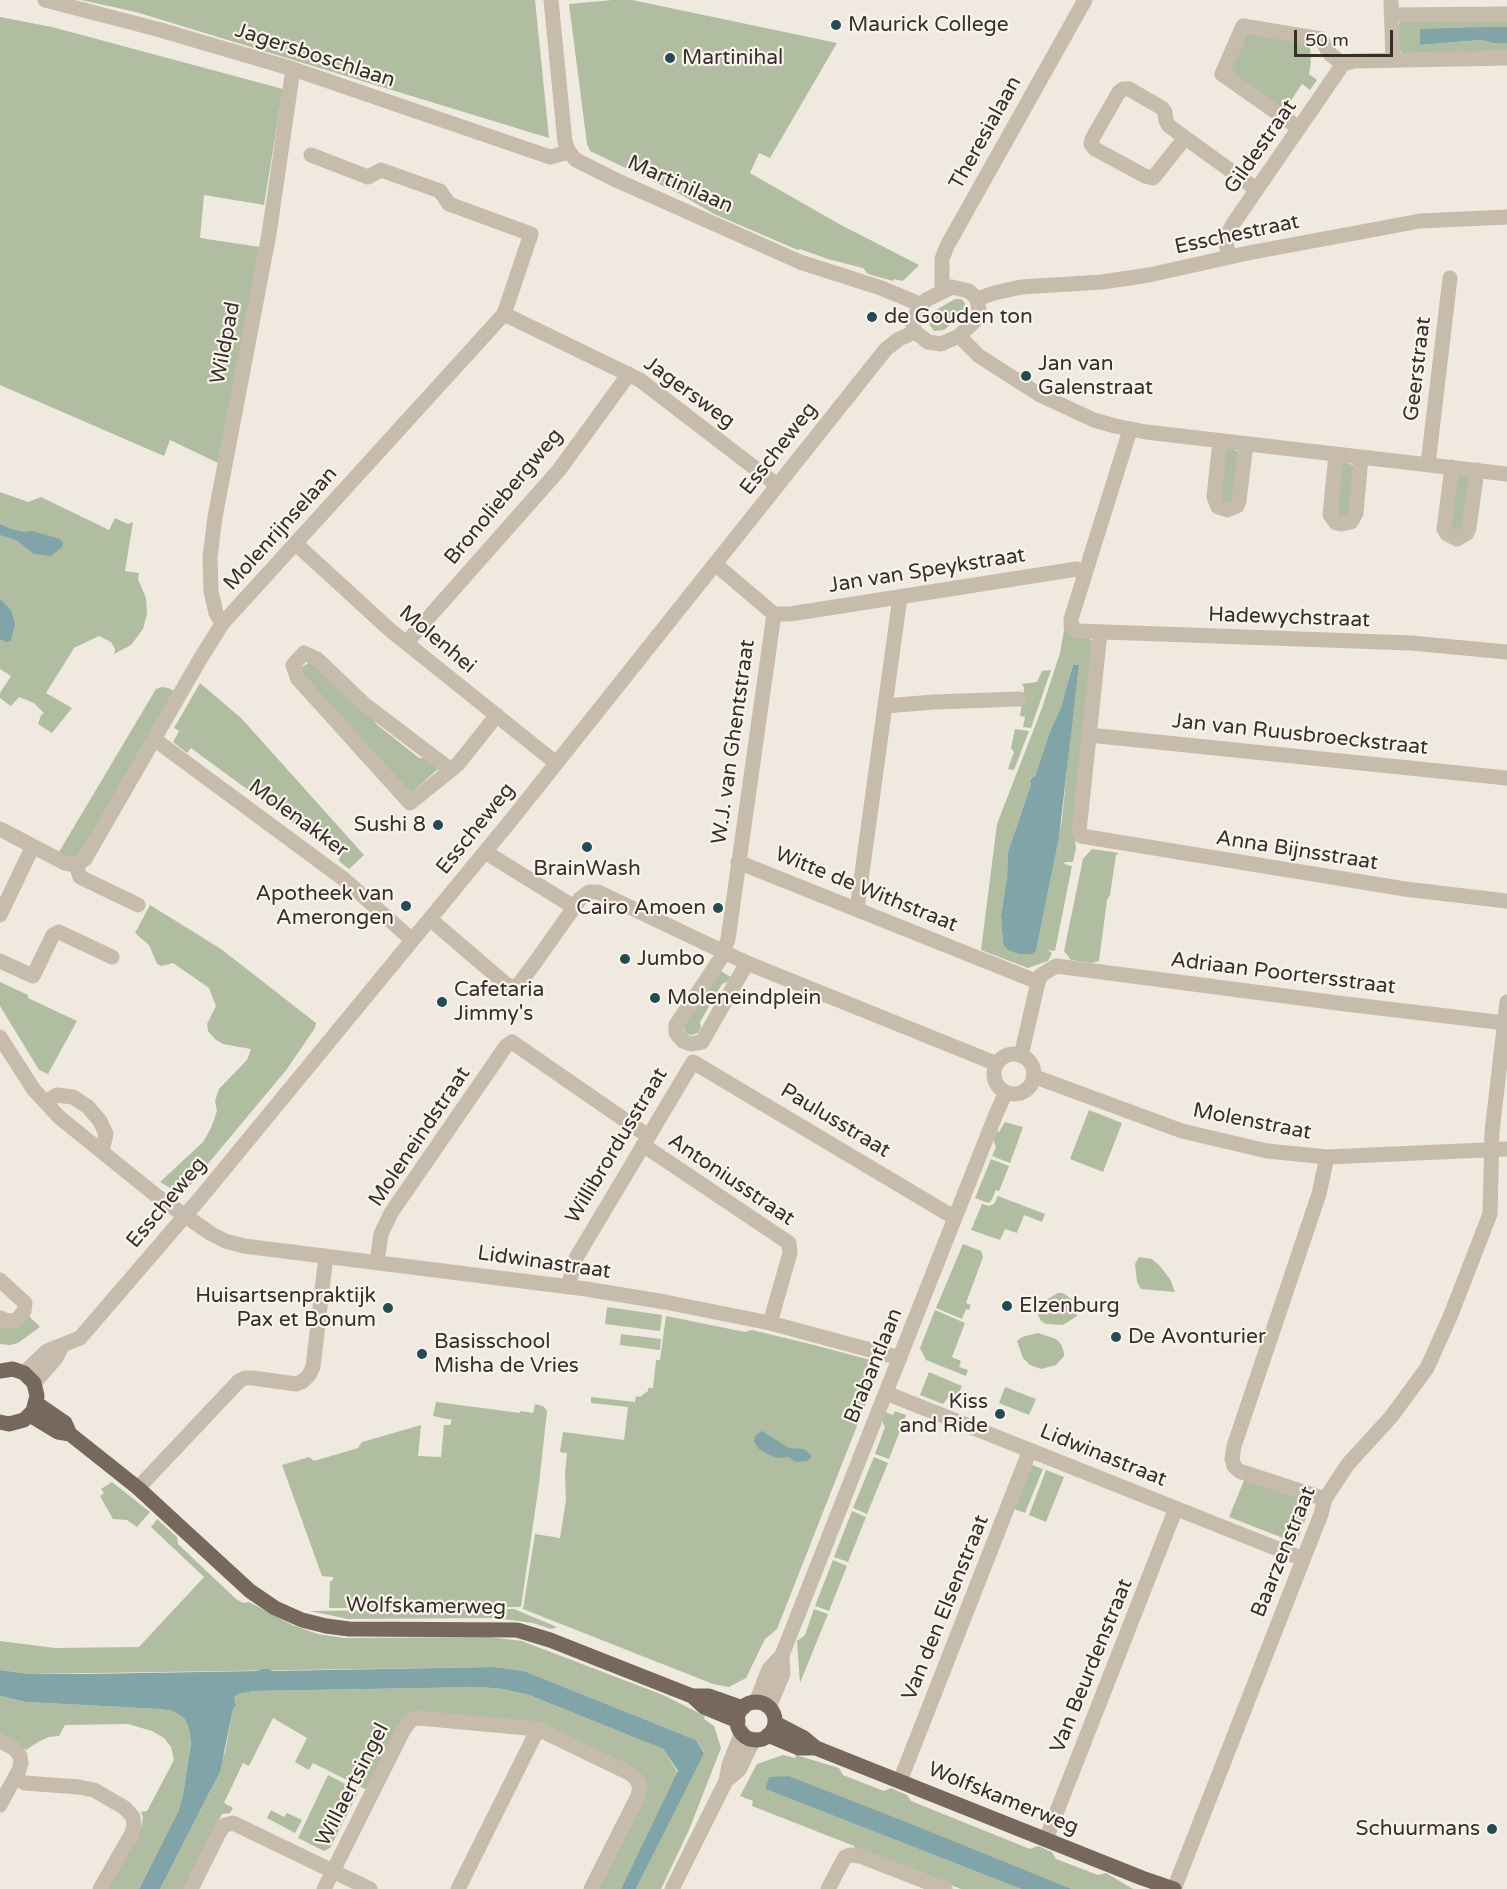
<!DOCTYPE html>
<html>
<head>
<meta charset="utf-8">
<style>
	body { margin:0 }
	#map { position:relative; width:1507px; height:1889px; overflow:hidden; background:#f0e9df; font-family:"Varela Round",sans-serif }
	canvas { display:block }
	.scale { position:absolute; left:1294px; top:30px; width:99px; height:27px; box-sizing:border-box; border:3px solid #362f2a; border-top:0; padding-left:8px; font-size:18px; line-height:21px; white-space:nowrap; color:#362f2a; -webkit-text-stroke:4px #f8f3eb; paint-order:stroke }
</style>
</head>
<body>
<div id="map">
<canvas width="1507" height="1889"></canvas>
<div class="scale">50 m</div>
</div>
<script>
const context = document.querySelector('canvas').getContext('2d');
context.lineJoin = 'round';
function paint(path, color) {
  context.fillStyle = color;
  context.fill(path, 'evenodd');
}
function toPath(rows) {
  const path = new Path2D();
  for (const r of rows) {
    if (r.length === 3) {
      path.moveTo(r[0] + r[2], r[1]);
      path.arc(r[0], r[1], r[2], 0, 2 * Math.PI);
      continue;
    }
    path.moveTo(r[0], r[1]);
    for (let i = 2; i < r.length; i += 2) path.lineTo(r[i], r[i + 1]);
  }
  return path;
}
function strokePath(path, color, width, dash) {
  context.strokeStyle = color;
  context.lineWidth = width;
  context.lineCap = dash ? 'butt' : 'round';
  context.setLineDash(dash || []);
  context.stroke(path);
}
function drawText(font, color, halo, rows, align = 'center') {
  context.font = font + ' "Varela Round",sans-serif';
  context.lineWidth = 4.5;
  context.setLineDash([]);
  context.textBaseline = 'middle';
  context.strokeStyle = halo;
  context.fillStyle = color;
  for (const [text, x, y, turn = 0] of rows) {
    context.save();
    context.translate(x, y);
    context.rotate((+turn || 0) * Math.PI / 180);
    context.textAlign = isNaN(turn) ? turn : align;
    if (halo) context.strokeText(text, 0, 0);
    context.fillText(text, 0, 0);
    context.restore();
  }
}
const green = toPath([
	[81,0,535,0,549,138,136,12],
	[612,0,632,0,837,43,770,158,759,153,750,173,841,225,919,265,905,279,902,281,894,279,893,281,868,274,863,268,828,259,800,249,798,250,714,214,680,194,590,151,587,144,569,4],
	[0,17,52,27,283,89,264,205,204,195,200,238,260,247,218,463,170,440,164,456,0,385],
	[1507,19,1507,27,1420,30,1420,45,1481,40,1493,43,1507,43,1507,52,1403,54,1399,50,1399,24,1403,21],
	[1244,32,1321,45,1310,46,1311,62,1309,74,1317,80,1310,90,1302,84,1286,108,1294,114,1291,117,1226,73],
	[955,299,961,299,965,303,965,313,944,330,934,331,927,321,929,314],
	[1230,448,1239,452,1236,498,1226,506,1217,495,1226,449],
	[1345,462,1355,466,1351,515,1339,519,1333,508,1342,463],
	[1456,476,1467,476,1469,478,1465,528,1453,532,1447,521],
	[0,492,28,502,41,497,109,530,115,518,128,524,133,522,125,571,139,573,138,579,146,598,147,614,143,629,131,645,114,654,115,649,111,642,99,636,74,648,46,693,72,708,52,733,38,724,41,715,44,713,34,703,19,697,11,706,0,698,0,693,11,676,0,669],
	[1066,619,1093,642,1075,838,1076,848,1073,862,1065,862,1064,864,1072,866,1055,951,1048,950,1052,953,1048,961,1028,968,981,950,997,824,1042,708,1060,653],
	[1073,665,1079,666,1071,726,1062,820,1036,951,1003,944,1001,916,1007,877,1008,852,1031,784,1030,778,1035,776,1049,734,1062,708],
	[310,662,374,717,375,723,419,758,429,758,438,769,411,793,303,676,302,667],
	[1051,670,1031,728,1023,727,1025,717,1020,716,1024,688,1023,685,1021,684,1037,682,1042,671],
	[200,683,242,719,364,855,349,869,339,861,340,857,203,757,191,748,187,753,173,742,179,731,174,728],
	[162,687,168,688,176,692,75,861,59,852,156,689],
	[1015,729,1029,731,1014,770,1008,769,1014,752,1011,748],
	[1092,849,1119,853,1116,855,1110,895,1107,900,1099,961,1091,963,1071,960,1064,951,1083,859],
	[150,905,221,949,316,1023,315,1028,287,1069,182,1195,160,1182,203,1142,211,1128,217,1111,215,1101,219,1089,247,1060,251,1049,223,1044,216,1040,208,1031,207,1024,216,1006,209,988,173,963,161,966,157,964,149,945,135,933],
	[721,971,732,978,730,981,722,984,700,1022,701,1027,698,1033,692,1035,687,1034,683,1028,684,1022],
	[0,982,28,995,28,998,77,1021,48,1074,39,1070,0,1006],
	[1089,1110,1122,1123,1103,1172,1070,1159],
	[1005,1122,1023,1127,1010,1163,992,1156,996,1147,993,1139,997,1131,999,1132],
	[991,1159,1009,1166,999,1191,996,1190,991,1201,988,1203,975,1198],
	[998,1196,1045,1214,1042,1222,1024,1215,1017,1233,1005,1229,1000,1240,971,1230,982,1204,989,1206,994,1204],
	[963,1244,981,1251,983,1257,966,1303,971,1305,969,1310,966,1309,962,1319,936,1308],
	[1139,1257,1152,1259,1159,1265,1170,1279,1175,1292,1141,1289,1137,1282,1135,1264],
	[1058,1293,1063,1293,1074,1301,1078,1307,1077,1316,1063,1325,1046,1324,1041,1321,1038,1315,1041,1307,1046,1300],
	[607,1307,662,1315,660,1331,605,1324],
	[935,1310,965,1323,952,1357,961,1361,959,1367,968,1370,966,1376,926,1360,920,1348],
	[27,1314,40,1327,18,1343,10,1345,0,1344,0,1323],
	[666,1316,745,1332,752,1330,814,1345,874,1361,879,1370,777,1629,765,1639,746,1678,729,1687,713,1684,523,1609,535,1534,560,1538,566,1500,565,1474,567,1453,560,1452,563,1432,624,1440,628,1407,591,1403,591,1397,635,1402,636,1396,640,1397,648,1391,648,1388,653,1388,656,1360,660,1360],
	[1038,1333,1056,1339,1061,1344,1064,1352,1064,1356,1056,1365,1041,1369,1030,1365,1023,1358,1017,1341,1022,1337],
	[621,1334,661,1339,660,1350,620,1345],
	[929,1372,962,1386,959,1393,950,1395,943,1404,920,1395],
	[1005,1387,1036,1399,1029,1415,999,1403],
	[436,1402,520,1413,520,1411,533,1413,535,1404,543,1406,547,1411,539,1484,521,1607,329,1608,330,1581,333,1580,333,1577,322,1576,282,1465,309,1457,314,1461,358,1448,362,1442,421,1425,418,1456,441,1457,444,1425,450,1425,452,1420,433,1416],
	[895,1411,906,1415,889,1459,875,1454,885,1427,882,1421,885,1412,893,1415],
	[874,1457,888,1463,867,1514,853,1508],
	[1032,1465,1043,1469,1025,1513,1014,1509],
	[1046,1470,1064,1477,1046,1522,1029,1515],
	[1245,1478,1306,1497,1304,1504,1308,1513,1297,1541,1288,1543,1282,1541,1283,1538,1229,1517],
	[112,1482,150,1512,137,1527,127,1520,113,1519,100,1496,104,1493,101,1489],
	[852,1511,866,1517,848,1562,834,1557],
	[157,1519,177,1537,178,1544,236,1599,243,1603,249,1602,292,1625,318,1634,344,1638,488,1637,522,1641,663,1695,705,1716,704,1719,714,1726,721,1748,689,1830,661,1889,636,1889,704,1752,696,1740,524,1671,493,1667,30,1674,0,1670,0,1641,55,1648,139,1647,204,1577,151,1527],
	[833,1560,847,1566,829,1611,815,1606],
	[514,1609,557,1627,551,1629,533,1623,495,1618,348,1619,310,1611],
	[814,1609,828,1614,800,1683,797,1641,805,1635],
	[480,1687,503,1689,529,1695,663,1749,678,1773,621,1889,597,1889,645,1792,549,1727,411,1712,404,1717,367,1790,313,1763,309,1770,295,1762,307,1738,273,1718,249,1766,243,1763,224,1803,233,1808,230,1813,222,1814,185,1889,160,1889,212,1788,225,1752,233,1709,236,1705,234,1698,238,1694,254,1691],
	[0,1696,26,1702,160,1709,173,1711,185,1719,189,1729,191,1743,183,1795,178,1812,139,1889,106,1889,142,1825,143,1817,141,1812,147,1811,174,1760,171,1747,164,1738,152,1731,128,1724,65,1725,59,1736,49,1737,38,1742,26,1750,0,1734],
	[783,1755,795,1758,796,1755,839,1768,843,1775,884,1791,891,1788,907,1795,911,1801,1030,1849,1038,1846,1052,1852,1056,1859,1098,1875,1106,1873,1133,1889,1072,1889,789,1776,769,1778,765,1789,1021,1889,961,1889,860,1849,855,1849,854,1846,752,1806,753,1801,740,1796,757,1764],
	[328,1775,359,1791,330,1848,324,1851,298,1838],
	[271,1810,284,1817,287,1813,302,1820,295,1833,267,1818]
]);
const water = toPath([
	[1488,27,1507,27,1507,43,1493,43,1481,40,1420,45,1420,29],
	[0,524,11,529,24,532,32,531,60,539,63,543,62,547,51,556,34,554,16,540,0,535],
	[0,599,11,610,15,624,11,641,6,642,0,639],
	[1073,665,1079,665,1059,837,1036,951,1032,954,1019,954,1008,950,1003,944,1001,916,1007,877,1008,852,1031,784,1030,781,1031,778,1035,776,1049,734,1061,708],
	[762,1431,789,1448,804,1449,811,1455,811,1458,807,1461,795,1462,789,1457,777,1458,765,1453,759,1449,754,1442,755,1436],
	[493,1667,524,1671,696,1740,704,1753,636,1889,621,1889,678,1771,663,1749,529,1695,503,1689,480,1687,254,1691,238,1694,234,1698,236,1705,233,1709,220,1772,160,1889,139,1889,178,1812,183,1795,191,1743,189,1729,185,1719,173,1711,160,1709,26,1702,0,1696,0,1670,30,1674,85,1674,258,1671,262,1669,269,1669,272,1671],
	[789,1776,911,1824,1072,1889,1021,1889,765,1789,769,1777]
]);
const minor = toPath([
	[45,0,157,29,293,69,550,157,569,152],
	[551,0,565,142,569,152,576,160,616,180,800,262,881,288,922,305],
	[1391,0,1393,60],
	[1391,15,1507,14],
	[1343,64,1355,61,1507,58],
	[1299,128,1222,74,1243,26,1321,39,1330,54,1343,64],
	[1185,138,1153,178,1145,176,1095,149,1091,144,1092,139,1119,92,1123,89,1129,89,1162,108,1165,112,1166,121,1169,126,1256,189],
	[1229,257,1225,239,1233,224,1343,64],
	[952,287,969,291,977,299,979,310,975,321,959,336,941,344,928,342,915,332,913,325,916,314,926,300,952,287],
	[942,291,942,259,947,246,1085,0],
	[977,299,994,293,1021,287,1102,282,1149,275,1248,253,1420,221,1507,217],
	[504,314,640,380,777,485],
	[959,336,979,356,1040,395,1094,420,1115,426,1146,432,1507,474],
	[1130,430,1071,619,1071,625,1077,631,1411,643,1507,652],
	[1220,441,1214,497,1218,507,1227,510,1237,506,1239,501,1246,444],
	[1336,454,1330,515,1336,523,1341,524,1351,522,1356,513,1361,457],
	[1428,464,1450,278],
	[1452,467,1444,529,1447,534,1457,539,1467,533,1469,528,1477,470],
	[295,543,390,630,556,763],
	[715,564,774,614],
	[774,614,790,614,1077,569,1086,571],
	[222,624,216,613,211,591,210,557,215,517,269,234,293,69],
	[1100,632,1079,831,1081,836,1405,889,1507,901],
	[406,643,559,470,629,374],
	[885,706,934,702,1019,699],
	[1089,735,1507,778],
	[154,739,345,880,412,940],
	[451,770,364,704,317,659,304,653,293,665,298,679,410,803,451,770,458,764,497,715],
	[0,829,65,863,76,865,80,877,138,905],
	[485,852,574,907],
	[738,862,1038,982],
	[76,865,85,859,199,661,222,624,504,314,531,234,449,204,440,191,381,170,368,177,311,155],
	[857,909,900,597],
	[0,915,33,846],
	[430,919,507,985,514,987,519,984,534,964,580,899,589,892,598,892,747,963,997,1064],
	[0,961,33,976,53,935,59,932,112,957],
	[747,963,702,1042,691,1044,683,1041,676,1033,676,1025,721,958,728,939,774,614],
	[0,1037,34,1090,59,1117,158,1197,210,1233,225,1241,244,1246,586,1289,665,1302,770,1323,900,1358],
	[1014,1074,20],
	[1021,1056,1038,982,1041,975,1056,966,1346,1004,1505,1023],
	[1033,1076,1182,1131,1267,1151,1327,1157,1507,1149],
	[45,1102,57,1095,73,1097,88,1107,100,1121,106,1134,102,1151],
	[643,1145,789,1243,790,1253,770,1323],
	[377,1262,381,1234,391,1213,506,1046,512,1042,648,1136],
	[0,1280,25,1303,24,1311,17,1320,7,1321,0,1318],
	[568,1287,576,1258,693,1062,955,1218],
	[24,1373,47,1351,80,1338,202,1196,512,819,886,349,899,339,915,332],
	[34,1383,56,1358,62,1346],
	[886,1393,1303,1559],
	[138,1488,239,1381,245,1378,253,1378,296,1384,303,1381,309,1375,313,1367,326,1256],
	[1325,1499,1239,1471,1234,1466,1232,1459,1234,1446,1319,1194,1327,1157],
	[756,1702,769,1669,782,1655,996,1114,1006,1092],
	[769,1707,783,1674,782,1655],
	[0,1741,15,1749,20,1756,21,1763,19,1770,0,1805],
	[15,1778,25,1783,79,1787,94,1790,125,1808,133,1817,134,1826,131,1835,100,1889],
	[726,1781,739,1770,754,1739],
	[900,1781,1030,1450],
	[1046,1839,1176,1508],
	[191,1889,220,1831,225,1825,233,1823,370,1889],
	[324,1889,404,1729,412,1719,419,1718,538,1729,631,1774,636,1779,640,1786,638,1796,591,1889],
	[458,1889,538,1729],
	[672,1889,726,1781,729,1765,742,1732],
	[828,1889,845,1857,850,1855,860,1856,945,1889],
	[1174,1889,1321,1514,1325,1499,1348,1464,1391,1417,1427,1368,1450,1317,1478,1245,1490,1214,1492,1132,1507,1002]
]);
const major = toPath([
	[0,1371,13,1369,24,1373,34,1383,37,1396,33,1411,24,1420,9,1424,0,1422],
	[36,1403,65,1423,70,1434,138,1488,250,1591,275,1608,302,1620,326,1626,349,1629,517,1630,550,1640,692,1696,704,1707,738,1721],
	[30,1415,58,1432,70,1434],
	[692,1696,709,1696,743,1708],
	[756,1721,19],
	[775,1723,804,1738,816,1748],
	[768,1735,799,1748,816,1748,1142,1878,1174,1889]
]);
const markers = [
	[836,25,6,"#254b52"],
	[670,58,6,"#254b52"],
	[872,317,6,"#254b52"],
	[1026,376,6,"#254b52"],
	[438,825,6,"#254b52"],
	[587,847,6,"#254b52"],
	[406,906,6,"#254b52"],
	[718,908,6,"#254b52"],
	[625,959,6,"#254b52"],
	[655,998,6,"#254b52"],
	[442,1002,6,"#254b52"],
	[1007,1306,6,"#254b52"],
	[388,1308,6,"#254b52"],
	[1116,1337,6,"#254b52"],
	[422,1354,6,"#254b52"],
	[1000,1414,6,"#254b52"],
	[1492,1829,6,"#254b52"]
];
const poiNames = [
	["Maurick College",848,25],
	["Martinihal",682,58],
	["de Gouden ton",884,317],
	["Jan van",1038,364],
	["Galenstraat",1038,388],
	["Sushi 8",426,825,"right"],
	["BrainWash",587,869,"center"],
	["Apotheek van",394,894,"right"],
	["Amerongen",394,918,"right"],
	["Cairo Amoen",706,908,"right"],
	["Jumbo",637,959],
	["Cafetaria",454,990],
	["Jimmy's",454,1014],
	["Moleneindplein",667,998],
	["Huisartsenpraktijk",376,1296,"right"],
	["Pax et Bonum",376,1320,"right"],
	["Elzenburg",1019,1306],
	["De Avonturier",1128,1337],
	["Basisschool",434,1342],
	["Misha de Vries",434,1366],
	["Kiss",988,1402,"right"],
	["and Ride",988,1426,"right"],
	["Schuurmans",1480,1829,"right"]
];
const streetNames = [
	["Jagersboschlaan",315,56,18],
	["Theresialaan",986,133,-61],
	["Gildestraat",1261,147,-55],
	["Martinilaan",680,185,24],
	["Esschestraat",1237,235,-12],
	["Wildpad",226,343,-79],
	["Geerstraat",1418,369,-83],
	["Jagersweg",689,393,36],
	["Esscheweg",779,449,-52],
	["Bronoliebergweg",504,497,-50],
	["Molenrijnselaan",281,529,-48],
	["Jan van Speykstraat",927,571,-9],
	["Hadewychstraat",1289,618,2],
	["Molenhei",437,640,40],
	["Jan van Ruusbroeckstraat",1300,735,6],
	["W.J. van Ghentstraat",734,742,-82],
	["Molenakker",298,819,36],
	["Esscheweg",476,829,-51],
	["Anna Bijnsstraat",1297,851,9],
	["Witte de Withstraat",866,890,22],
	["Adriaan Poortersstraat",1283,974,7],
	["Paulusstraat",835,1121,31],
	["Molenstraat",1252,1122,11],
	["Moleneindstraat",420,1137,-56],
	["Willibrordusstraat",617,1146,-59],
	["Antoniusstraat",731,1180,34],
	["Esscheweg",167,1203,-50],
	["Lidwinastraat",544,1263,8],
	["Brabantlaan",874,1366,-68],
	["Lidwinastraat",1103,1456,22],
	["Baarzenstraat",1284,1552,-68],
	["Wolfskamerweg",426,1607,1],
	["Van den Elsenstraat",946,1608,-68],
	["Van Beurdenstraat",1092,1666,-68],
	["Willaertsingel",353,1785,-63],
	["Wolfskamerweg",1003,1799,22]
];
paint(green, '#b1bda1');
paint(water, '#81a4a9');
strokePath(minor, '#c7bbac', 15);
strokePath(major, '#76685d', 15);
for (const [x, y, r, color] of markers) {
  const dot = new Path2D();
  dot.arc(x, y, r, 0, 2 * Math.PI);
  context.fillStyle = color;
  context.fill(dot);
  strokePath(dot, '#f8f3eb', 2);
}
drawText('21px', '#362f2a', '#f8f3eb', poiNames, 'left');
drawText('21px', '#362f2a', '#f8f3eb', streetNames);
</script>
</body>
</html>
